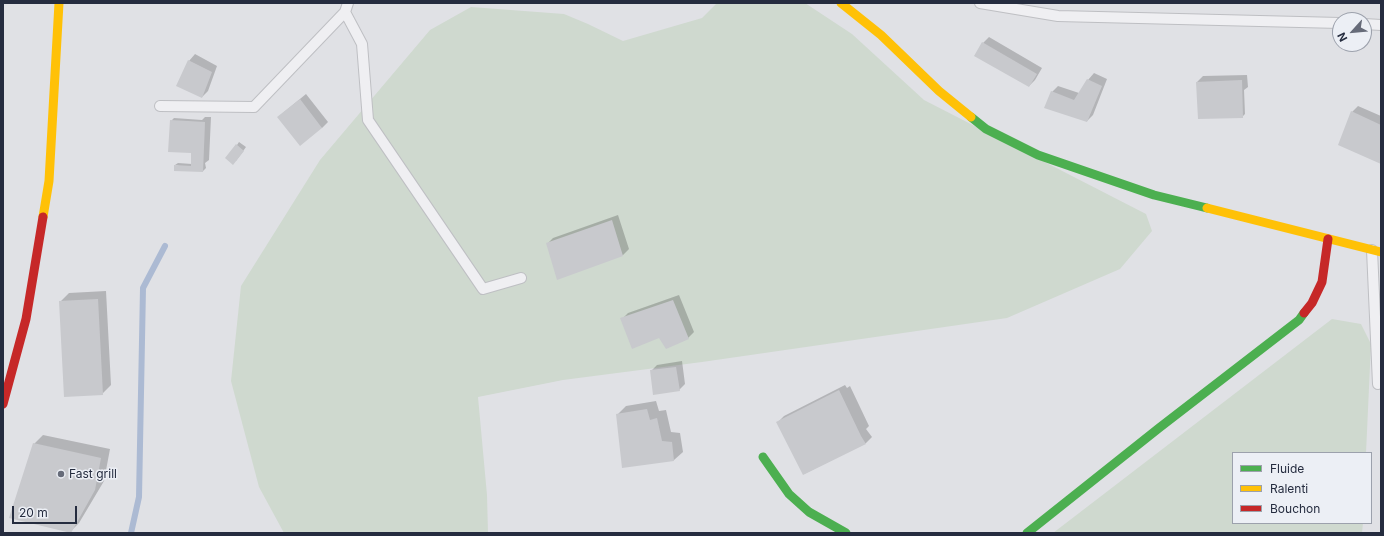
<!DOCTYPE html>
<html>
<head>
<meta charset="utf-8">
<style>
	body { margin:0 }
	#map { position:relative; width:1384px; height:536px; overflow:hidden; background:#e0e1e5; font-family:Inter,sans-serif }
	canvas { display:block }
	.frame { position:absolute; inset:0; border:4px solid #252c3f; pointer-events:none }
	.legend { position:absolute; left:1232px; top:452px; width:140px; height:72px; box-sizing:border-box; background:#eceff5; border:1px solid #9ca1ac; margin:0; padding:5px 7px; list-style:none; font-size:12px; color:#252c3f }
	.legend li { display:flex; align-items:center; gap:8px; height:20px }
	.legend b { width:20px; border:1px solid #9ca1ac }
	.north { position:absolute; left:1332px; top:12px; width:40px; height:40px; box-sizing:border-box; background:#eceff5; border:1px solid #9ca1ac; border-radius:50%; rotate:243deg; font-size:11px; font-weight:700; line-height:16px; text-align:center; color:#252c3f }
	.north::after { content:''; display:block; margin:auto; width:14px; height:18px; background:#666b79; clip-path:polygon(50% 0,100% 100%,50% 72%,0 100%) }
	.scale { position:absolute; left:12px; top:506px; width:65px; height:18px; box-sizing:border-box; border:2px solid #252c3f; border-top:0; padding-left:5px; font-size:12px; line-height:14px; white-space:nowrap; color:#252c3f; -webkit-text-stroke:3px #eceff5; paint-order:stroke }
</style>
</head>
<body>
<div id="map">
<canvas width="1384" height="536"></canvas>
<div class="frame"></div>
<ul class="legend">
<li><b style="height:5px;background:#4caf50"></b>Fluide</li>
<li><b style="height:5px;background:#ffc107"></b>Ralenti</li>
<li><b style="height:5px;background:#c62828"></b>Bouchon</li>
</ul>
<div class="north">N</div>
<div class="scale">20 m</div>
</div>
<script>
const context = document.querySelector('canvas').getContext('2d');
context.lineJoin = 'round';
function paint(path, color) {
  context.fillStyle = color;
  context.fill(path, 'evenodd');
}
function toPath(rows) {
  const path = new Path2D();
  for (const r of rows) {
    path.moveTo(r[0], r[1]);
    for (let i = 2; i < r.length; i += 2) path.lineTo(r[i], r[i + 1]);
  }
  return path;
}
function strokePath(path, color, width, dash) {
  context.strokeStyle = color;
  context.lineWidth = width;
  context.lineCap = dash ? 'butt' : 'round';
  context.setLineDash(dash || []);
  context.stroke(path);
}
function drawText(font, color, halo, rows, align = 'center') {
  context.font = font + ' Inter,sans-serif';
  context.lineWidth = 3;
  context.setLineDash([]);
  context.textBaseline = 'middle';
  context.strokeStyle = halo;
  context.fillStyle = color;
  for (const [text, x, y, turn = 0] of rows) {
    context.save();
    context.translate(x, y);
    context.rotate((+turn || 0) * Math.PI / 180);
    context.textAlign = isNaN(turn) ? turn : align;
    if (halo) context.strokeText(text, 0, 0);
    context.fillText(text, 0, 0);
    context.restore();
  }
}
const green = toPath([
	[717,3,805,3,852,34,924,100,1146,214,1152,231,1120,269,1007,318,702,362,563,380,478,397,487,495,488,533,284,533,259,487,231,381,241,286,320,160,430,30,471,7,564,14,588,24,623,41,702,18],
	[1332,319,1361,324,1371,344,1366,453,1233,453,1233,523,1363,523,1362,533,1053,533]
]);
const shadow = toPath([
	[989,37,1042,68,1035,80,1029,86,983,43],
	[195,54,217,66,208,91,202,97,189,61],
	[1094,73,1107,79,1093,115,1087,121,1052,92,1058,86,1079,93,1088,80],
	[1247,75,1248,87,1244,90,1245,114,1242,117,1197,82,1203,76],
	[306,94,328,122,322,128,278,117],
	[1358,106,1381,116,1381,162,1352,112],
	[205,117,211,117,209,160,205,163,206,168,203,171,175,165,178,163,192,164,192,152,171,121,174,118,202,120],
	[239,142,246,147,236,161,237,145],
	[618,215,629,249,623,255,547,244,553,238],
	[106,291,111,385,102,394,60,302,69,293],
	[679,295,694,332,688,338,660,337,622,319,628,313],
	[682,361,685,384,679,390,651,371,657,365],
	[845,385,847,388,850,386,869,426,866,429,872,437,866,443,804,474,778,422,784,416],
	[656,401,659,411,666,410,671,432,680,433,683,452,674,460,623,467,617,415,626,406],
	[43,435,110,449,104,481,79,523,70,532,34,444]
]);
const stream = toPath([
	[131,533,139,497,143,288,165,246]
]);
const building = toPath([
	[982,42,1037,74,1029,87,974,56],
	[188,60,212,72,202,98,176,86],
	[1087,79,1102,86,1087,122,1044,108,1051,91,1074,100],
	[1242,80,1243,118,1198,119,1196,82],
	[300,99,322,128,300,146,277,117],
	[1351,111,1381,125,1381,164,1338,145],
	[170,120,205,122,203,172,174,171,174,165,191,166,191,153,168,152],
	[236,144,244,151,233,165,225,158],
	[612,220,623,256,557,280,546,243],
	[98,299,103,395,64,397,59,301],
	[673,300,689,339,666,349,659,338,632,349,620,318],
	[676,367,680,391,653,395,650,370],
	[839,390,861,436,866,444,803,475,776,422],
	[647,409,650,420,657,418,662,441,672,442,674,461,622,468,616,414],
	[33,443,101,458,95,490,71,533,9,518]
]);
const lane = toPath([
	[980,3,1058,16,1340,23],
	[345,12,362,44,368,120,483,289,521,278],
	[1364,24,1381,25],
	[160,106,254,107,345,12,348,3],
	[1372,250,1378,384]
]);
const fast = toPath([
	[971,117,986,129,1038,155,1154,195,1207,208],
	[763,457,789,494,809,512,846,533],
	[1027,533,1159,428,1299,320,1304,313]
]);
const slow = toPath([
	[841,3,881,35,939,91,971,117],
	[1207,208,1381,252],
	[43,217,49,181,59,3]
]);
const jam = toPath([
	[1304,313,1312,303,1322,282,1328,239],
	[3,404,26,319,43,217]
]);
const markers = [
	[61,474,4,"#666b79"]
];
const poiNames = [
	["Fast grill",69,474]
];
paint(green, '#cfd9cf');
paint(shadow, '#0003');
strokePath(stream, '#acbad3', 6);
paint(building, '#c8c9cd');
strokePath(lane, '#bebfc3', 12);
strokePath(lane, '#efeff2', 10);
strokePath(fast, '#4caf50', 9);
strokePath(slow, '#ffc107', 9);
strokePath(jam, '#c62828', 9);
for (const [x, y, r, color] of markers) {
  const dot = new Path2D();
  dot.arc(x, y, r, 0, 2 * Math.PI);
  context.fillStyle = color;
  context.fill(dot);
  strokePath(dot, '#eceff5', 1.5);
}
drawText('12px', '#252c3f', '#eceff5', poiNames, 'left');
</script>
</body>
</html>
